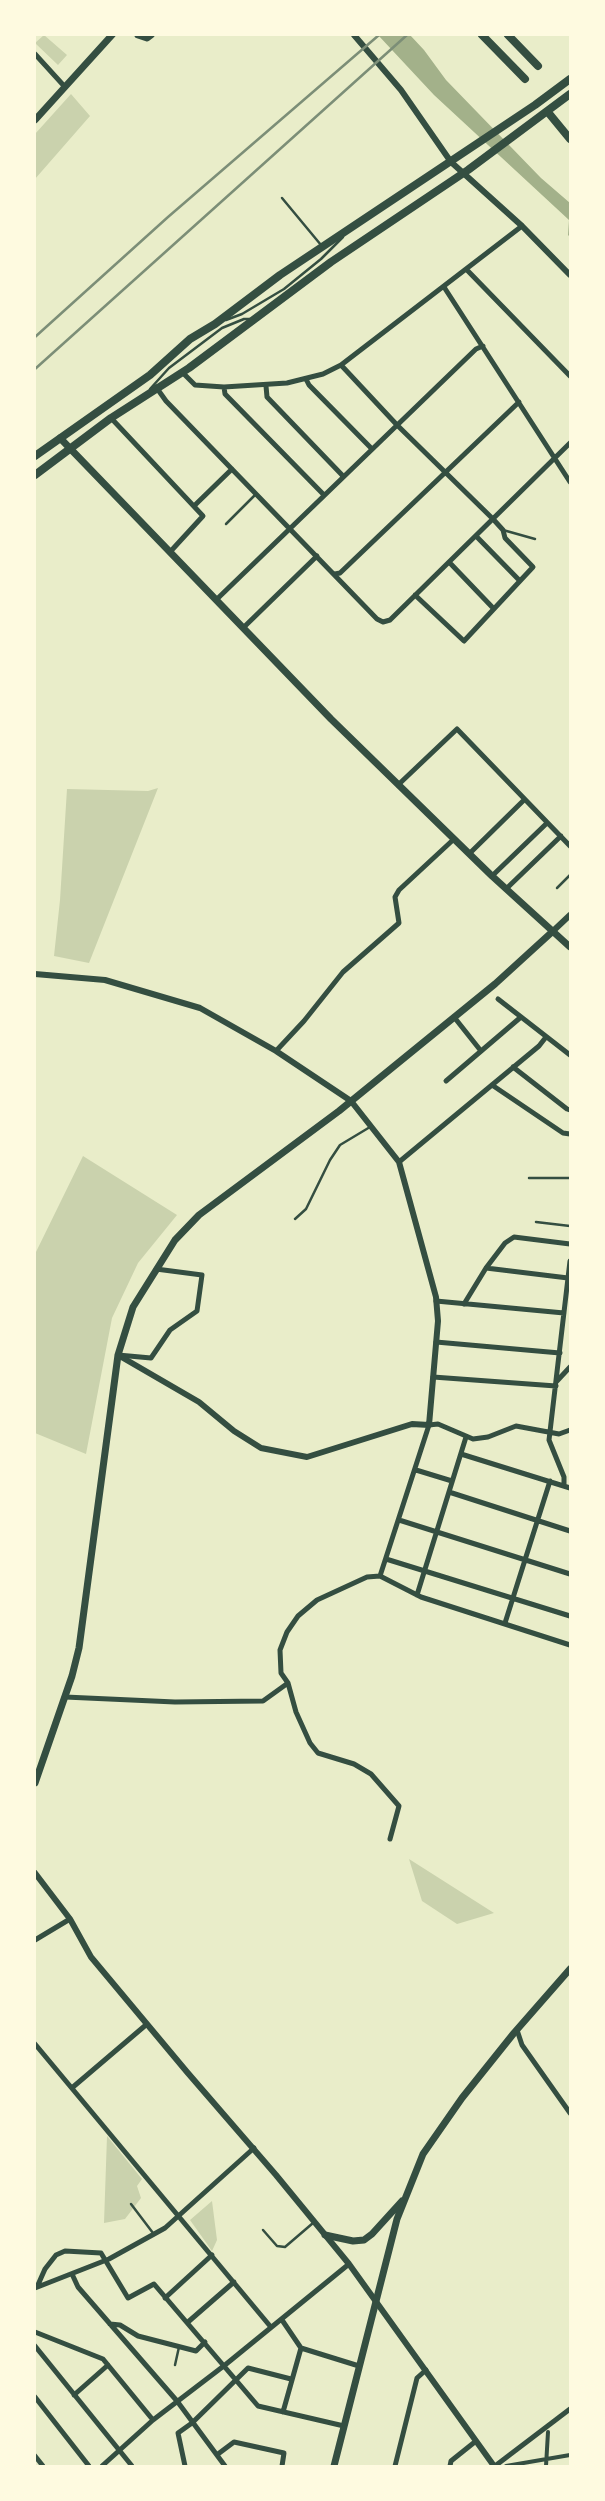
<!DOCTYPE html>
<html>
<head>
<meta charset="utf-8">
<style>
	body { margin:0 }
	#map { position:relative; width:605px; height:2501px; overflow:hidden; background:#e9edc9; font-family:"Source Serif 4",serif }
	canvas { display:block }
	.frame { position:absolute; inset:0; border:36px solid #fefae0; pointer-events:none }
</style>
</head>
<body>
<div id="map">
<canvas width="605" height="2501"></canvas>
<div class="frame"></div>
</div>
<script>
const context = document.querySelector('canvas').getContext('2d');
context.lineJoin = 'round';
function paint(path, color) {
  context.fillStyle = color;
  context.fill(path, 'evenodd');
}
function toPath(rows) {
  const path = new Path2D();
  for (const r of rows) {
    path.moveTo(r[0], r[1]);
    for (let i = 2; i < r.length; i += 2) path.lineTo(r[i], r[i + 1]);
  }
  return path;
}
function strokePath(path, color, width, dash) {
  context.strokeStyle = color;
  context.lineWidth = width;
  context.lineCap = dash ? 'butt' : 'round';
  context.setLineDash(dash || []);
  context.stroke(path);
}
const green = toPath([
	[44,35,67,55,58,65,35,43],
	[71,94,90,116,35,179,35,134],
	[158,788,89,963,54,956,60,900,67,789,148,791],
	[83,1156,177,1215,138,1263,112,1318,86,1454,35,1433,35,1254],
	[409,1859,494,1913,457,1924,422,1901],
	[107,2136,142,2179,137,2186,141,2198,125,2219,104,2223],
	[212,2201,217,2240,212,2251,190,2220]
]);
const water = toPath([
	[378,35,410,35,424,50,446,80,541,178,570,203,570,237,568,235,569,220,434,95]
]);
const service = toPath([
	[282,198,321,245],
	[226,320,242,314,284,289,321,259,343,237],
	[150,389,169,368,222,328,244,319,250,319],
	[226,524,255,495],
	[503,530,535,539],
	[557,888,570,875],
	[529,1178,570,1178],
	[295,1219,306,1209,330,1160,340,1145,370,1127],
	[536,1222,570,1226],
	[131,2204,153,2233],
	[263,2230,277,2246,285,2247,313,2223],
	[175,2365,179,2347]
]);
const pedestrian = toPath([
	[506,2466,570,2455],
	[546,2466,548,2432]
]);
const minor = toPath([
	[35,54,65,87],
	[467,270,570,376],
	[444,287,570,482],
	[341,365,397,425,493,519,503,530,505,538,533,567,464,641,415,595],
	[182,372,195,385,224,387,287,383,323,374,341,365,522,226],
	[306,379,309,385,372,449],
	[266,386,267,397,343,476],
	[156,387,166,401,377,619,383,622,390,620,570,443],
	[224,387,225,394,324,495],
	[111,418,203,516,170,552],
	[194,506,232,469],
	[476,536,520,581],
	[449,562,494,609],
	[335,574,340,573,519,402],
	[216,600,476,349,483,346],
	[243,628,317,556],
	[398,785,457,729,570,846],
	[469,854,524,800],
	[492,876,547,823],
	[506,889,561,836],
	[498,999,570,1055],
	[454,1017,481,1051],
	[276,1051,304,1021,343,972,399,923,395,897,399,890,454,839],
	[513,1067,567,1109,570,1110],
	[446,1081,521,1017],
	[492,1085,563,1133,570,1134],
	[399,1162,539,1046,546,1037],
	[486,1268,568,1278],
	[436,1301,564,1313],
	[464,1304,486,1268,505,1243,514,1237,570,1244],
	[436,1342,560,1353],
	[118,1355,151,1358,170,1330,197,1311,202,1275,156,1269],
	[433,1377,556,1386],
	[557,1381,570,1367],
	[461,1454,570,1488],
	[416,1470,452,1481],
	[564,1486,564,1477,549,1440,570,1261],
	[449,1492,570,1531],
	[399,1520,570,1574],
	[386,1559,570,1616],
	[380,1576,429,1425,438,1424,473,1439,488,1437,516,1426,559,1434,570,1430],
	[417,1595,466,1437],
	[505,1623,550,1481],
	[65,1697,175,1702,263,1701,288,1683],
	[390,1839,399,1806,371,1774,354,1764,318,1753,310,1743,296,1712,288,1683,281,1673,280,1650,287,1632,298,1616,317,1600,367,1577,380,1576,421,1597,570,1645],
	[35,1940,70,1919],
	[517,2030,522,2045,570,2113],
	[35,2044,270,2326],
	[73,2087,147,2024],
	[72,2274,78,2287,177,2401,225,2466],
	[37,2287,45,2269,56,2255,65,2251,101,2253,128,2298,154,2284,258,2406,344,2426],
	[35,2288,109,2259,165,2228,254,2148],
	[165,2298,212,2255],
	[282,2320,301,2348,359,2366],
	[188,2322,234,2282],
	[110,2324,120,2325,138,2336,196,2351,205,2342],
	[35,2332,103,2359,153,2420],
	[35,2346,132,2466],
	[74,2395,108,2365],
	[35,2397,89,2466],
	[283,2412,301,2348],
	[218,2454,234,2442,284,2453,282,2466],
	[35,2456,43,2466],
	[102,2466,153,2420,225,2365,349,2264],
	[185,2466,178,2433,192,2423,248,2368,291,2379],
	[395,2466,417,2378,426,2370],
	[450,2466,451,2461,476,2441],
	[495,2466,570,2409]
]);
const tertiary = toPath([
	[354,35,401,90,451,162,522,226,570,275],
	[552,932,570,915],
	[35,974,105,980,200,1008,276,1051,351,1101,399,1162,436,1297,438,1321,429,1425,412,1424,307,1457,261,1448,234,1431,199,1402,118,1355],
	[35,1873,70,1919,91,1957,187,2072,276,2175,349,2264,494,2466]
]);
const secondary = toPath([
	[138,35,147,38,151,35],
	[35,120,112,35],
	[60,438,331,719,492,876,570,947],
	[35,1783,72,1676,79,1648,118,1355,133,1307,175,1240,199,1215,339,1111,495,984,552,932],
	[325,2235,353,2241,364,2240,372,2234,402,2201],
	[334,2466,397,2219,423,2154,462,2098,514,2033,570,1969]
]);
const primary = toPath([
	[482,35,525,79],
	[508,35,538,66],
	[547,111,570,139],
	[35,456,150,375,190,339,215,324,280,275,535,105,570,79],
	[35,475,111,418,189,368,331,262,468,170,570,94]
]);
const rail = toPath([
	[35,337,168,217,379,35],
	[35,369,407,35]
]);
paint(green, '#cad2ad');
paint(water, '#a3b18a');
strokePath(service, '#344e41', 2.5);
strokePath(pedestrian, '#344e41', 4);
strokePath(minor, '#344e41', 5);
strokePath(tertiary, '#344e41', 6);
strokePath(secondary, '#344e41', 7);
strokePath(primary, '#344e41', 8);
strokePath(rail, '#7c8e77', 2.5);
</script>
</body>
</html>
